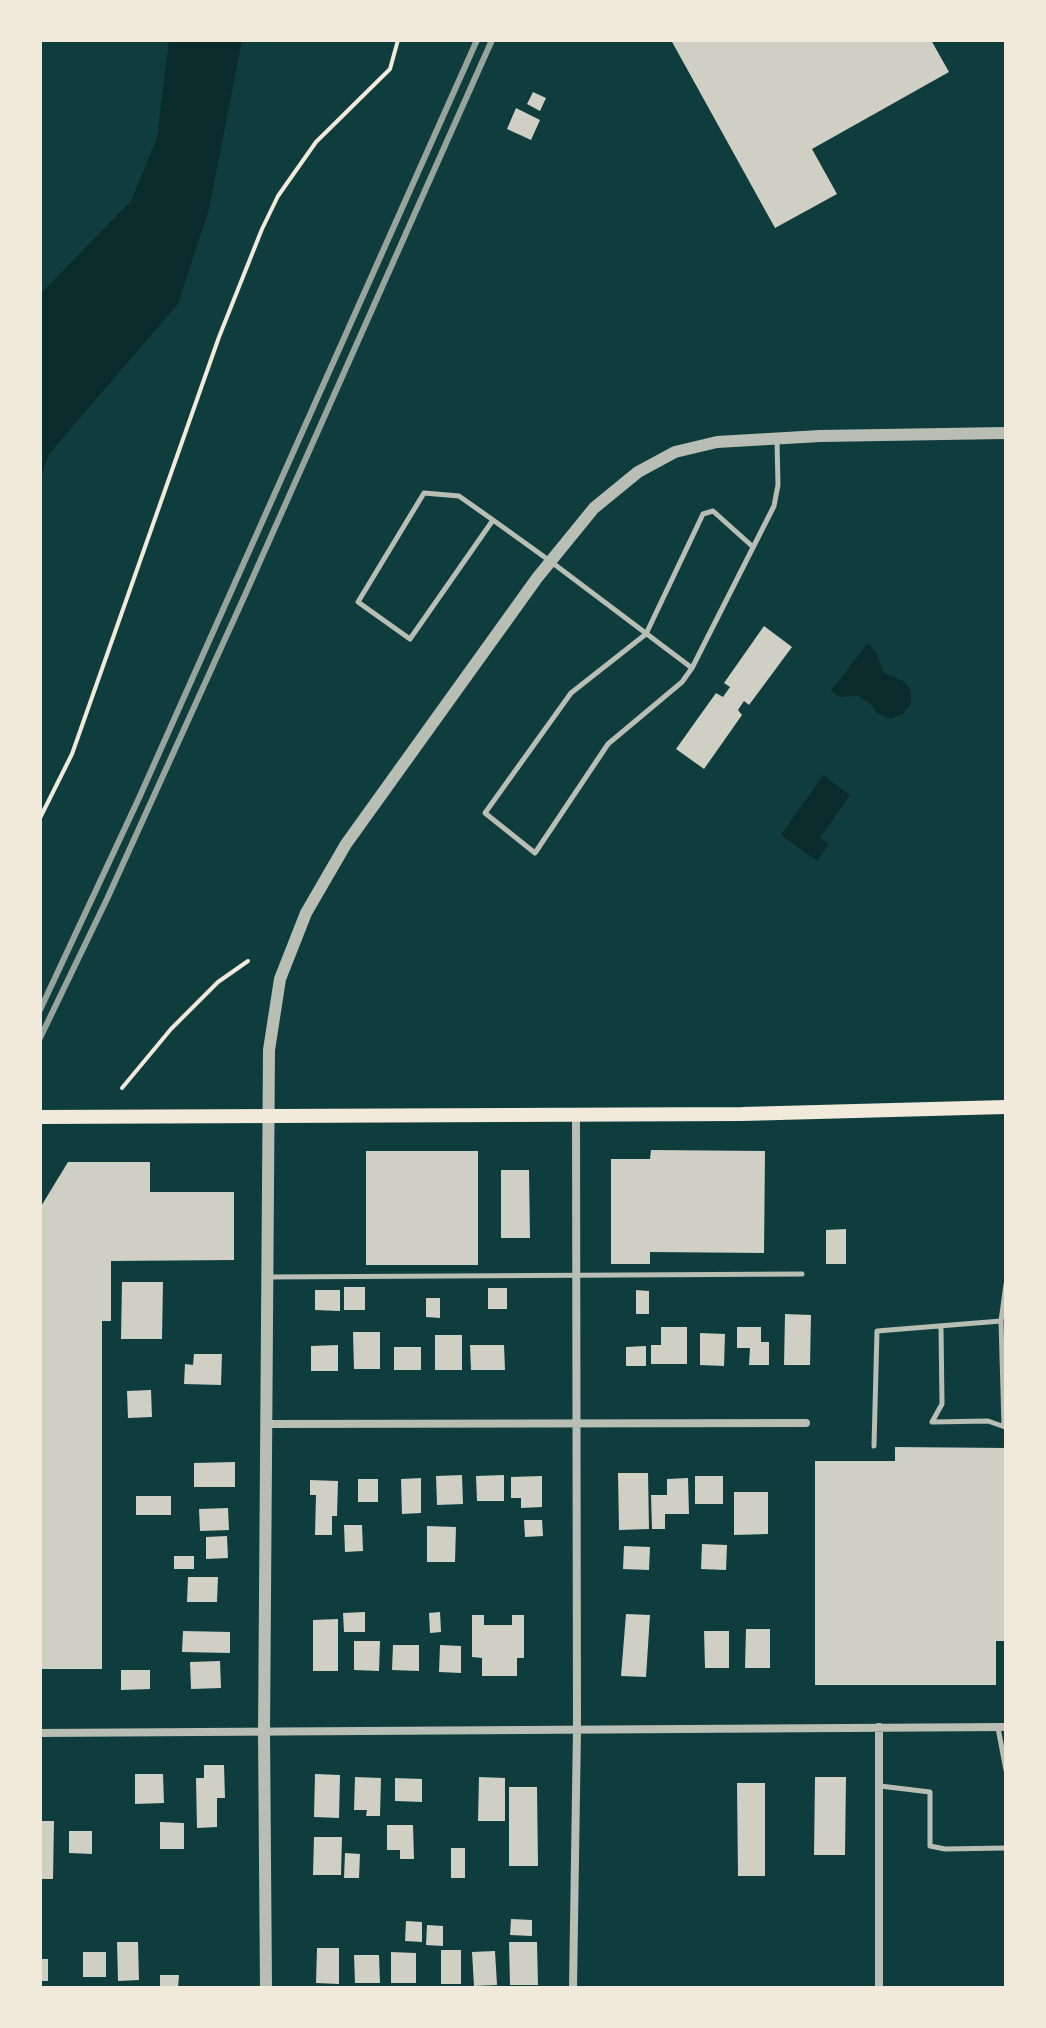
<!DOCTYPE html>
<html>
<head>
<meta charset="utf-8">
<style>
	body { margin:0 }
	#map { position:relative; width:1046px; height:2028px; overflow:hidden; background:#0f3d3e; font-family:"Exo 2",sans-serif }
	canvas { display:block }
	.frame { position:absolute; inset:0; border:42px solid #f1e9da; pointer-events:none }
</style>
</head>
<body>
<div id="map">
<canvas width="1046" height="2028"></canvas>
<div class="frame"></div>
</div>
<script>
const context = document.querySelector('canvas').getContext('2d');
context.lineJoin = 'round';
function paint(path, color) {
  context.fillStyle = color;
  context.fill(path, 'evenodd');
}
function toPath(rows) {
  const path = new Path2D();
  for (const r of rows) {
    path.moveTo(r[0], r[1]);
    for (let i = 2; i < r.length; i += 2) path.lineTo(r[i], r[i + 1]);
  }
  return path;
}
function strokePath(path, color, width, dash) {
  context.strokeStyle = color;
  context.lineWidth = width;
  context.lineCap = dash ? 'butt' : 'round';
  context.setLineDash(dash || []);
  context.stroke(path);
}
const water = toPath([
	[169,40,242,40,209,209,178,304,49,454,40,479,40,294,131,201,157,138],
	[868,643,876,653,884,673,905,682,911,691,911,703,903,714,890,719,877,713,871,704,858,696,840,697,831,691],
	[823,775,850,795,820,838,829,844,817,861,781,835]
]);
const building = toPath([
	[671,40,931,40,949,72,812,149,837,194,775,228],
	[533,92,546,98,540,111,527,104],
	[516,108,540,120,531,140,507,129],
	[764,626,792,647,749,705,744,701,738,710,742,715,704,769,676,749,716,693,723,697,730,687,724,683],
	[651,1150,765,1151,764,1253,650,1252,650,1264,611,1264,611,1159,650,1159],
	[366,1151,478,1151,478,1265,366,1265],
	[68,1162,150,1162,150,1192,234,1192,234,1260,111,1261,111,1321,102,1321,102,1669,40,1669,40,1208],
	[501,1170,529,1170,530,1238,501,1238],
	[846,1229,846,1264,826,1264,826,1230],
	[122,1282,163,1282,162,1339,121,1339],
	[344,1287,365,1287,365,1310,344,1310],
	[488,1288,507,1288,507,1309,488,1309],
	[315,1290,340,1290,340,1311,315,1310],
	[636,1290,649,1291,649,1314,636,1314],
	[426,1298,440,1298,440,1318,426,1317],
	[785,1314,811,1315,810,1365,784,1365],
	[661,1327,687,1327,687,1364,651,1364,651,1345,661,1345],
	[737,1327,761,1327,761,1342,769,1342,769,1365,749,1365,750,1348,737,1348],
	[353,1332,380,1332,380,1369,354,1369],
	[700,1333,725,1334,724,1366,700,1365],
	[435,1335,462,1335,462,1370,435,1370],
	[338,1345,338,1371,311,1371,311,1346],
	[470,1345,504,1345,505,1370,471,1370],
	[646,1346,646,1366,626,1366,626,1347],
	[394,1347,421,1347,421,1370,394,1370],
	[194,1354,222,1354,221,1385,184,1384,185,1364,193,1365],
	[151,1390,152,1417,128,1418,127,1391],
	[895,1447,1006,1448,1006,1641,996,1641,996,1685,815,1685,815,1461,895,1461],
	[235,1462,235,1487,194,1487,194,1463],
	[618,1473,648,1473,649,1529,619,1530],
	[462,1475,463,1504,437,1505,436,1476],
	[504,1475,504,1501,477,1501,476,1476],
	[542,1476,542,1507,521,1508,521,1498,511,1498,511,1477],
	[695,1476,723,1476,723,1504,695,1504],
	[421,1478,421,1513,402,1514,401,1479],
	[688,1478,689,1514,665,1514,665,1529,652,1529,651,1495,667,1495,667,1479],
	[358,1479,378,1479,378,1502,358,1502],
	[310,1480,338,1481,337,1516,332,1516,332,1535,315,1535,316,1495,310,1495],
	[734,1492,768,1492,768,1534,734,1535],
	[136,1496,171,1496,171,1515,136,1515],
	[228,1508,229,1530,200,1531,199,1509],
	[524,1520,542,1520,543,1536,525,1537],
	[344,1525,362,1525,363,1551,345,1552],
	[427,1526,456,1527,455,1562,427,1562],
	[227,1536,228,1558,206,1559,206,1537],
	[702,1544,727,1545,726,1570,701,1569],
	[624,1546,650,1547,649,1570,623,1569],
	[174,1556,194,1556,194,1569,174,1569],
	[188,1577,218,1577,217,1602,187,1602],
	[365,1612,365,1632,344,1632,343,1613],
	[440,1612,441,1632,430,1633,429,1613],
	[626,1614,650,1615,646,1677,621,1676],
	[472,1615,484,1615,484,1625,512,1625,512,1615,524,1615,524,1658,517,1658,517,1676,482,1676,482,1658,472,1657],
	[338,1619,338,1671,313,1671,313,1620],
	[746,1629,770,1629,770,1668,745,1668],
	[183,1631,230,1632,230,1653,182,1652],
	[704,1631,729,1631,729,1668,705,1668],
	[354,1641,380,1641,379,1671,354,1670],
	[393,1645,419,1645,419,1671,392,1670],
	[440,1645,461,1646,461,1673,439,1672],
	[220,1661,221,1688,191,1689,190,1662],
	[121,1670,150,1670,150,1689,121,1690],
	[204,1765,224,1765,225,1798,217,1798,217,1827,197,1828,196,1778,204,1778],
	[135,1774,163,1774,164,1803,135,1804],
	[315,1774,340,1775,339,1818,314,1817],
	[355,1777,381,1778,380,1816,366,1816,367,1810,354,1810],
	[479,1777,505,1778,505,1821,478,1821],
	[815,1777,846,1777,845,1855,814,1855],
	[395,1778,422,1779,422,1802,395,1801],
	[737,1783,765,1783,765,1876,738,1876],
	[509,1787,537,1787,538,1866,509,1866],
	[40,1821,54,1821,53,1879,40,1879],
	[160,1822,184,1823,184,1849,160,1849],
	[387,1825,413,1825,414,1859,400,1859,400,1850,387,1850],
	[69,1831,92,1831,92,1854,69,1853],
	[314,1837,342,1837,341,1875,313,1875],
	[451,1848,465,1848,465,1878,451,1878],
	[345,1853,360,1854,359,1878,344,1878],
	[511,1919,532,1920,532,1936,510,1935],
	[406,1921,422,1922,422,1942,405,1941],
	[427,1925,443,1926,443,1946,426,1945],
	[117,1942,138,1942,139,1980,118,1981],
	[509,1942,537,1942,538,1985,510,1985],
	[317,1948,339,1948,339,1984,316,1983],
	[441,1950,461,1950,461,1984,441,1984],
	[495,1951,497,1985,474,1986,472,1952],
	[83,1952,106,1952,106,1977,83,1977],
	[391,1952,416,1953,416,1983,391,1983],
	[354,1955,379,1955,380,1983,355,1983],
	[40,1959,48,1959,48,1981,40,1981],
	[160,1975,179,1975,178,1988,160,1988]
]);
const path = toPath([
	[40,818,72,754,219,337,262,229,278,196,316,142,390,69,398,40],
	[122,1088,171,1029,218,982,248,961]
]);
const service = toPath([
	[493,520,410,639,358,602,424,493,459,496,493,520,550,561,692,668],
	[752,546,713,511,703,514,646,634,571,693,485,813,535,853,608,744,682,682,692,668,774,506,778,485,777,440],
	[268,1277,802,1274],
	[932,1422,942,1404,941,1326],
	[932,1422,988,1421,1005,1427],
	[1004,1426,1001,1321,1006,1284],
	[874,1446,877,1331,1001,1321],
	[998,1728,1006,1770],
	[880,1786,930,1792,930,1846,945,1849,1006,1848]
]);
const minor = toPath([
	[266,1424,806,1423],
	[879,1727,879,1988],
	[40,1733,1006,1727],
	[573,1988,577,1729,576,1115]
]);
const tertiary = toPath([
	[266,1988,264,1732,269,1050,280,979,306,913,346,844,537,578,594,508,638,472,675,452,717,442,820,436,1006,433]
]);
const secondary = toPath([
	[40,1117,742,1114,1006,1107]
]);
const rail = toPath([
	[40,1010,139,798,477,40],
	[40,1038,107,899,245,595,492,40]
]);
paint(water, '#0a2a2b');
paint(building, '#cfcfc3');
strokePath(path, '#f1e9da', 4);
strokePath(service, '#b8beb3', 5);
strokePath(minor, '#b8beb3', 8);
strokePath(tertiary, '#b8beb3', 12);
strokePath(secondary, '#f1e9da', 14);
strokePath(rail, '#97a49c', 6);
</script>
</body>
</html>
